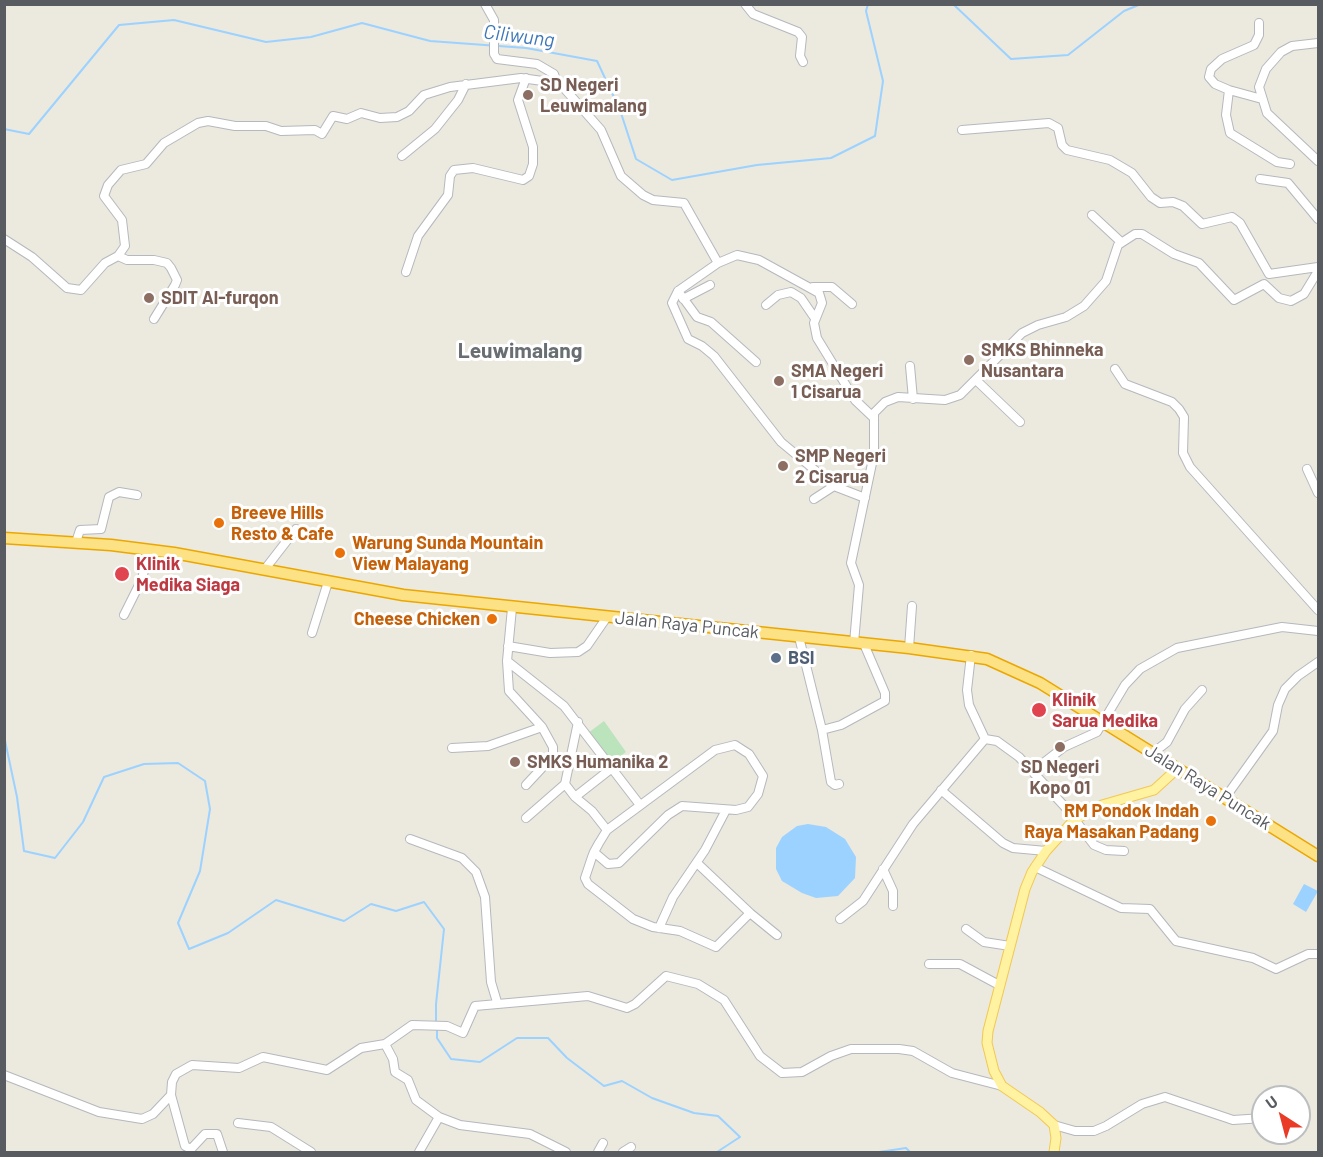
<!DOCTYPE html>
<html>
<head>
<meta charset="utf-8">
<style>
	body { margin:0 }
	#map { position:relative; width:1323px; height:1157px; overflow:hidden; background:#ece9df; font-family:Barlow,sans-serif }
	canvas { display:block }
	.frame { position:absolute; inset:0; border:6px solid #585c61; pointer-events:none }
	.north { position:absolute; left:1251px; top:1085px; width:60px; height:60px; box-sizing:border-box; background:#fff; border:2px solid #bcbec0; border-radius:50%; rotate:324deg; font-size:16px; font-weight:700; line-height:24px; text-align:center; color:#585c61 }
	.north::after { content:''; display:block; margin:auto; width:21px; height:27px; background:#ea3b27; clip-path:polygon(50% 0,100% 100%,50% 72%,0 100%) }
</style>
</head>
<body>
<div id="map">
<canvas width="1323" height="1157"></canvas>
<div class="frame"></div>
<div class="north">U</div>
</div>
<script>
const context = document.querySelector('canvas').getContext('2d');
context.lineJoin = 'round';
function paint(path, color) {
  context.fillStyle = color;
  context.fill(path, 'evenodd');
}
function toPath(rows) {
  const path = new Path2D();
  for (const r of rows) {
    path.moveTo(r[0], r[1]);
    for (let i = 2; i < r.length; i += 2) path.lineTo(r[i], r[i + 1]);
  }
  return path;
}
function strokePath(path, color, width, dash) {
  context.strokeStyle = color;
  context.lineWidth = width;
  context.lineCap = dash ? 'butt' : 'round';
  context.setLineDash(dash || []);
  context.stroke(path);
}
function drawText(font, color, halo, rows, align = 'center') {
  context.font = font + ' Barlow,sans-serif';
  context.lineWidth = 6;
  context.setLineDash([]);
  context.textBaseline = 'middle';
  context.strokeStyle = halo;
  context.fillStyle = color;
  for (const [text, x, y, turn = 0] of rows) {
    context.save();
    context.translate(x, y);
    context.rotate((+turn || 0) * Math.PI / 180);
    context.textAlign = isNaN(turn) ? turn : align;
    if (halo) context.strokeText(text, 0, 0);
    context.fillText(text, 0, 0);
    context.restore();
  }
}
const green = toPath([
	[604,721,626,752,610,764,588,733]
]);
const water = toPath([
	[808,824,826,827,845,839,856,857,855,878,838,896,816,898,802,893,782,881,776,869,776,848,782,837,797,826],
	[1304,884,1318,891,1306,912,1293,904]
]);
const stream = toPath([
	[953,4,1011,59,1068,55,1124,11,1141,4],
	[4,129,29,134,119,25,174,20,266,42,311,37,362,23,430,41,526,48,597,61,620,110,636,159,672,180,757,165,831,158,875,136,883,81,866,11,868,4],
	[4,736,17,797,24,851,55,858,83,822,104,777,144,764,178,763,205,781,210,809,200,871,178,923,189,949,228,933,276,900,344,921,371,904,396,911,424,902,444,929,436,1004,436,1023],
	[437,1029,437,1038,451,1059,480,1062,517,1038,548,1038,567,1058,604,1086,622,1081,652,1098,694,1113,718,1116,740,1137,717,1152],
	[879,1152,906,1148,910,1152]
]);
const minor = toPath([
	[485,4,494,20,494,54,497,59,537,64,554,74,557,83],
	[745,4,753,14,798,32,802,37,800,56,803,62],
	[1259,23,1259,35,1254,45,1222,59,1211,69,1209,77,1215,84,1229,90,1262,99],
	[1318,43,1292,46,1281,52,1266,69,1259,87,1267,113,1318,161],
	[1229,90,1226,115,1230,133,1277,162,1290,164],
	[962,130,1049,123,1058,128,1062,145,1067,150,1110,160,1132,173,1151,197,1160,203,1173,202,1183,206,1202,224,1232,217,1240,223,1269,274,1318,267],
	[402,156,435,129,458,100,466,84],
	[1260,179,1288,183,1318,219],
	[1092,215,1121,242],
	[4,239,32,257,67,288,81,290,105,263,118,256,125,246,122,220,104,196,108,185,121,170,146,164,164,143,198,123,208,121,235,126,266,126,281,131,315,130,322,134,333,116,347,119,361,113,380,118,397,117,409,111,424,95,450,87,521,78,557,83,563,87,601,130,621,176,643,195,653,200,684,203,718,263],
	[118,256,127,260,154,260,167,263,171,268,177,280,175,285,154,319],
	[406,272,418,236,448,195,450,176,454,170,473,168,523,180,529,176,533,164,533,147,518,100,526,78],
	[813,287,832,287,852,304],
	[678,291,672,303,688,339,702,346,714,356,781,442,834,486],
	[683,299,710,285],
	[766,305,778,295,791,292,801,298,814,317],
	[756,362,711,322,697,317,678,291,718,263,737,255,759,260,819,293,822,303,814,323,817,338,855,400,874,418],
	[910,366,913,399],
	[1115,369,1125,384,1172,402,1179,409,1184,417,1183,453,1190,467,1318,610],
	[976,380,1020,422],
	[1307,469,1318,493],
	[814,499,834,486,865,498],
	[76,542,80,530,101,529,109,497,119,492,137,495],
	[265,569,296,529],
	[512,608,507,661,564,706,640,805],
	[124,615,142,579,149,550],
	[312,633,328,582],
	[799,637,822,730,841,725,885,701,885,693,864,644],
	[854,643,859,585,851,563,874,454,874,413,885,402,898,397,945,400,960,395,1022,333,1038,325,1066,317,1084,306,1106,281,1118,245,1135,234,1142,234,1174,254,1199,263,1234,300,1264,284,1279,298,1291,301,1304,294,1318,271],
	[508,646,550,653,578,652,587,646,607,617],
	[909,648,912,606],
	[971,655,967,690,969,705,985,739],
	[507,661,509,691,542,727,553,747,553,756,526,785],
	[578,722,565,784,575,797,592,811,607,830],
	[822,730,831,782,835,785,839,784],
	[985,739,997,741,1019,757,1066,808,1094,845,1106,850,1124,851],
	[452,748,488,746,542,727],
	[1153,753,1167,742,1185,709,1202,690],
	[1033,771,1064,747,1097,732,1125,685,1140,669,1177,648,1282,627,1318,631],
	[941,790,1003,843,1013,848,1046,851],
	[575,797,612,768],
	[1225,798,1273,731,1278,705,1285,689,1298,676,1318,662],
	[526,818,565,784],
	[410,839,462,858,476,872,485,897,491,982,497,1002],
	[594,852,608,864,619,863,668,815,682,806,736,810,748,807,758,794,763,776,749,754,735,745,715,750,607,830,599,843,594,852,592,857,585,878,588,884,633,919,653,927,680,931,716,947,750,913,697,863],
	[1035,867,1121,908,1150,909,1176,941,1253,958,1276,969,1308,954,1318,954],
	[883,869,893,891,893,906],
	[750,913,777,935],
	[840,919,863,901,913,824,985,739],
	[659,928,673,897,705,850,726,810],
	[966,929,984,942,1010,946],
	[929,964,960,964,999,985],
	[385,1044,393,1059,395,1072,408,1080,416,1100,439,1117,460,1125,530,1134,566,1152],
	[4,1075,99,1112,142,1119,153,1114,171,1095,172,1082,176,1074,192,1065,239,1068,263,1057,327,1070,361,1048,385,1044,412,1025,447,1026,463,1033,475,1006,588,996,627,1008,635,1004,666,976,698,984,724,1000,760,1056,782,1073,802,1072,831,1056,851,1049,899,1049,913,1051,952,1073,1002,1086],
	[171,1095,185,1146,191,1149,205,1134,217,1134,223,1152],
	[238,1123,271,1127,311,1152],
	[1054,1125,1075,1131,1094,1131,1106,1126,1142,1104,1165,1097,1233,1120,1263,1118],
	[419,1152,439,1117],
	[598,1152,603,1143],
	[623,1152,631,1147]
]);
const major = toPath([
	[1054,1152,1056,1138,1054,1125,1040,1112,1002,1086,994,1071,987,1043,988,1031,1025,889,1032,872,1046,851,1074,820,1102,805,1154,790,1178,768]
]);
const highway = toPath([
	[4,538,111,545,174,553,403,595,909,648,987,659,1040,683,1318,856]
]);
const markers = [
	[528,95,6,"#8d6e63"],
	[149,298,6,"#8d6e63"],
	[969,360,6,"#8d6e63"],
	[779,381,6,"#8d6e63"],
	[783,466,6,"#8d6e63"],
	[219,523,6,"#e8710a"],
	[340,553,6,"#e8710a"],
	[122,574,8,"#e0444e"],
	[492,619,6,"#e8710a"],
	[776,658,6,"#5c6f8a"],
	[1039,710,8,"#e0444e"],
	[1060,747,6,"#8d6e63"],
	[515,762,6,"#8d6e63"],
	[1211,821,6,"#e8710a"]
];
const educationNames = [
	["SD Negeri",540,85],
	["Leuwimalang",540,106],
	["SDIT Al-furqon",161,298],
	["SMKS Bhinneka",981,350],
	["Nusantara",981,371],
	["SMA Negeri",791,371],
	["1 Cisarua",791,392],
	["SMP Negeri",795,456],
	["2 Cisarua",795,477],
	["SMKS Humanika 2",527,762],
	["SD Negeri",1060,767,"center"],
	["Kopo 01",1060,788,"center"]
];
const foodNames = [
	["Breeve Hills",231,513],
	["Resto & Cafe",231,534],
	["Warung Sunda Mountain",352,543],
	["View Malayang",352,564],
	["Cheese Chicken",480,619,"right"],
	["RM Pondok Indah",1199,811,"right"],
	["Raya Masakan Padang",1199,832,"right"]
];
const healthNames = [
	["Klinik",136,564],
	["Medika Siaga",136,585],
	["Klinik",1052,700],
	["Sarua Medika",1052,721]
];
const streetNames = [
	["Jalan Raya Puncak",687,625,6],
	["Jalan Raya Puncak",1208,787,32]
];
const serviceNames = [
	["BSI",788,658]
];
const waterNames = [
	["Ciliwung",519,36,7]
];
const quarterNames = [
	["Leuwimalang",520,351]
];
paint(green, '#bbe4bc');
paint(water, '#9cd2ff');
strokePath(stream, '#9cd2ff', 2);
strokePath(minor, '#b5b8bd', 10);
strokePath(major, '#f2c852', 11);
strokePath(highway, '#eba700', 13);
strokePath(minor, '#fff', 8);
strokePath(major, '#fff2a1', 9);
strokePath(highway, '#fde185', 10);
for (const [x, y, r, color] of markers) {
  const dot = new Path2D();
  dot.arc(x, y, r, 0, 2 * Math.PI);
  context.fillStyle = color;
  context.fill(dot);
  strokePath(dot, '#fff', 2);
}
drawText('bold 18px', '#785e54', '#fff', educationNames, 'left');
drawText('bold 18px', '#c56008', '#fff', foodNames, 'left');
drawText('bold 18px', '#be3a42', '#fff', healthNames, 'left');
drawText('18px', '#585c61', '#fff', streetNames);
drawText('bold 18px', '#4e5e75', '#fff', serviceNames, 'left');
drawText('italic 20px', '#3d77b9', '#fff', waterNames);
drawText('bold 21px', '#696e73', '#fff', quarterNames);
</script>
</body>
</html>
